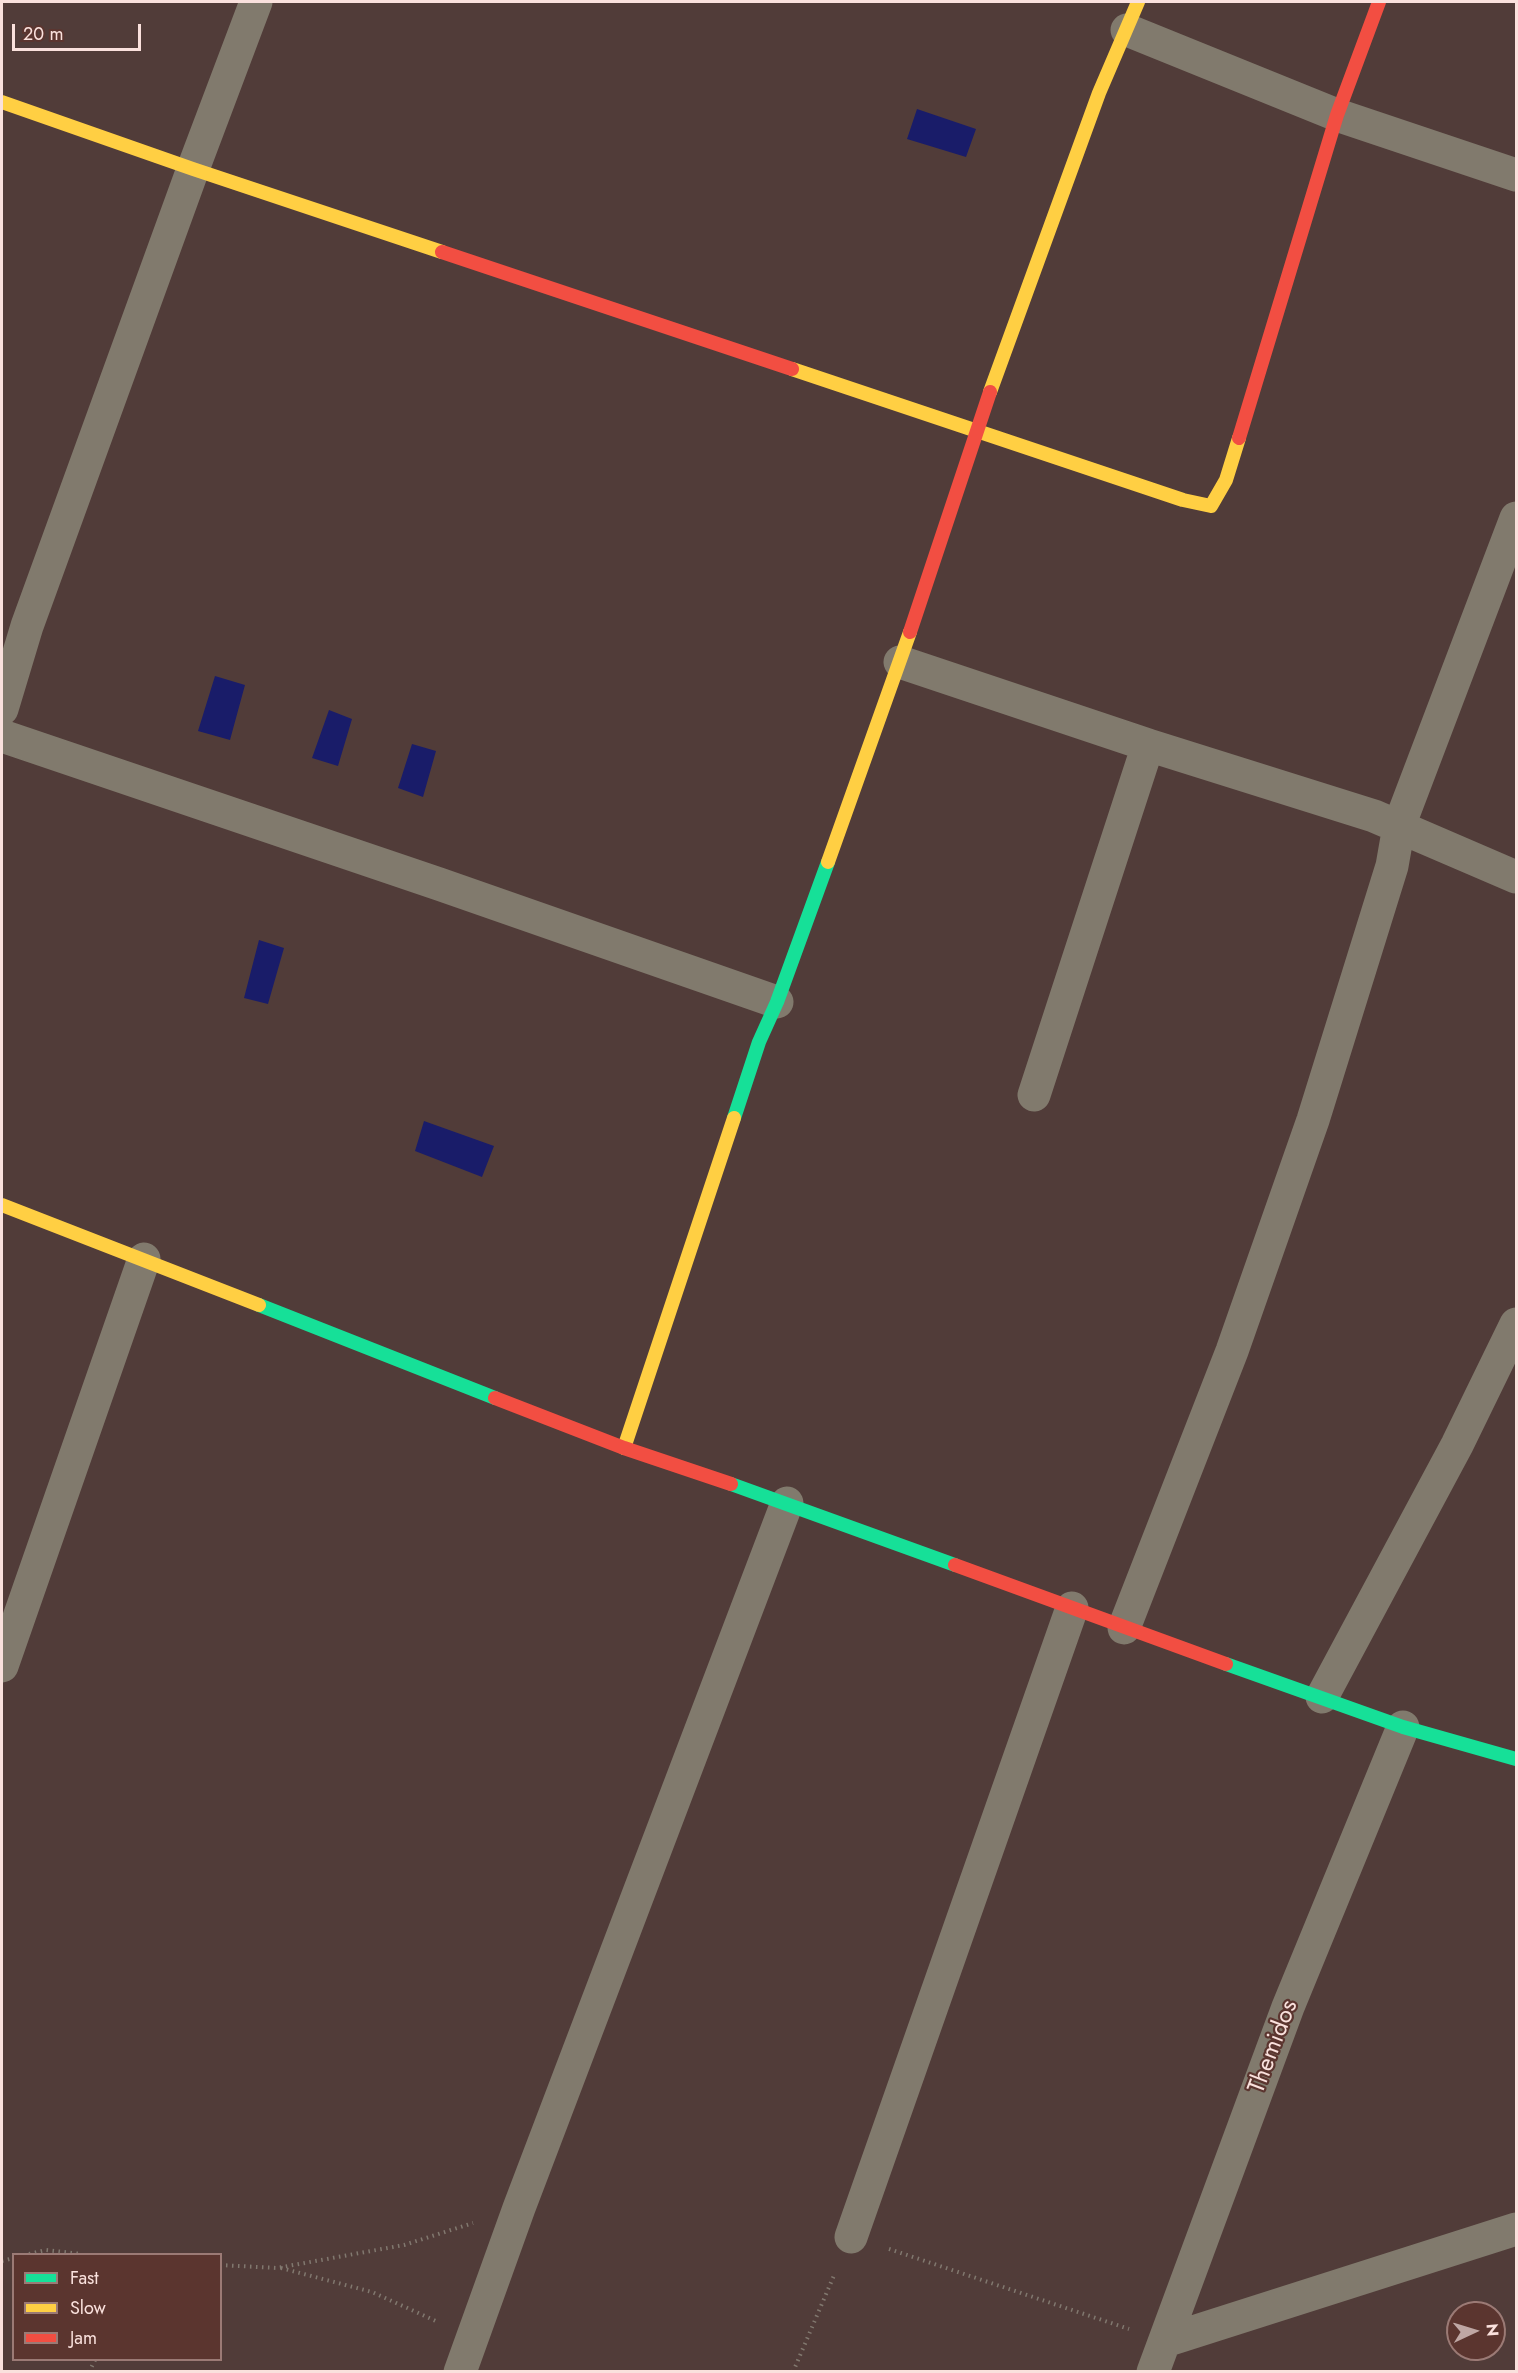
<!DOCTYPE html>
<html>
<head>
<meta charset="utf-8">
<style>
	body { margin:0 }
	#map { position:relative; width:1518px; height:2373px; overflow:hidden; background:#513c39; font-family:Jost,sans-serif }
	canvas { display:block }
	.frame { position:absolute; inset:0; border:3px solid #fae1dd; pointer-events:none }
	.legend { position:absolute; left:12px; top:2253px; width:210px; height:108px; box-sizing:border-box; background:#5b352f; border:2px solid #9b7a75; margin:0; padding:8px 10px; list-style:none; font-size:18px; color:#fae1dd }
	.legend li { display:flex; align-items:center; gap:12px; height:30px }
	.legend b { width:30px; border:2px solid #9b7a75 }
	.north { position:absolute; left:1446px; top:2301px; width:60px; height:60px; box-sizing:border-box; background:#5b352f; border:2px solid #9b7a75; border-radius:50%; rotate:86deg; font-size:16px; font-weight:700; line-height:24px; text-align:center; color:#fae1dd }
	.north::after { content:''; display:block; margin:auto; width:21px; height:27px; background:#bfa7a4; clip-path:polygon(50% 0,100% 100%,50% 72%,0 100%) }
	.scale { position:absolute; left:12px; top:24px; width:129px; height:27px; box-sizing:border-box; border:3px solid #fae1dd; border-top:0; padding-left:8px; font-size:18px; line-height:21px; white-space:nowrap; color:#fae1dd; -webkit-text-stroke:4px #5b352f; paint-order:stroke }
</style>
</head>
<body>
<div id="map">
<canvas width="1518" height="2373"></canvas>
<div class="frame"></div>
<ul class="legend">
<li><b style="height:8px;background:#16e098"></b>Fast</li>
<li><b style="height:8px;background:#ffcf43"></b>Slow</li>
<li><b style="height:8px;background:#f24e42"></b>Jam</li>
</ul>
<div class="north">N</div>
<div class="scale">20 m</div>
</div>
<script>
const g = document.querySelector('canvas').getContext('2d');
g.lineJoin = 'round';
function paint(path, color) {
  g.fillStyle = color;
  g.fill(path, 'evenodd');
}
function shape(rows) {
  const path = new Path2D();
  for (const r of rows) {
    path.moveTo(r[0], r[1]);
    for (let i = 2; i < r.length; i += 2) path.lineTo(r[i], r[i + 1]);
  }
  return path;
}
function strokePath(path, color, width, dash) {
  g.strokeStyle = color;
  g.lineWidth = width;
  g.lineCap = dash ? 'butt' : 'round';
  g.setLineDash(dash || []);
  g.stroke(path);
}
function label(font, color, halo, rows, align = 'center') {
  g.font = font + ' Jost,sans-serif';
  g.lineWidth = 4.5;
  g.setLineDash([]);
  g.textBaseline = 'middle';
  g.strokeStyle = halo;
  g.fillStyle = color;
  for (const [text, x, y, turn = 0] of rows) {
    g.save();
    g.translate(x, y);
    g.rotate((+turn || 0) * Math.PI / 180);
    g.textAlign = isNaN(turn) ? turn : align;
    if (halo) g.strokeText(text, 0, 0);
    g.fillText(text, 0, 0);
    g.restore();
  }
}
const water = shape([
	[917,109,976,129,966,157,907,139],
	[215,676,245,685,230,740,198,731],
	[329,710,352,719,338,766,312,758],
	[412,744,436,751,423,797,398,788],
	[259,940,284,948,268,1004,244,998],
	[424,1121,494,1146,482,1177,415,1151]
]);
const path = shape([
	[889,2249,1129,2329],
	[29,2254,46,2250,82,2254],
	[2,2261,14,2258],
	[220,2265,277,2268,404,2245,473,2223],
	[281,2268,372,2292,438,2322],
	[89,2372,95,2360],
	[793,2372,835,2273]
]);
const street = shape([
	[1127,30,1337,115,1516,175],
	[900,662,1148,745,1034,1095],
	[2,709,27,626,193,169,256,2],
	[2,736,439,884,777,1002],
	[1148,745,1374,816,1516,877],
	[1124,1628,1232,1351,1313,1120,1392,866,1399,826,1516,518],
	[2,1666,144,1259],
	[1322,1697,1457,1445,1516,1324],
	[851,2237,1072,1608],
	[1165,2341,1516,2229],
	[460,2372,519,2208,787,1503],
	[1153,2372,1288,2007,1403,1727]
]);
const fast = shape([
	[734,1118,759,1042,777,1002,828,862],
	[259,1305,495,1398],
	[731,1484,955,1565],
	[1226,1664,1403,1727,1516,1759]
]);
const slow = shape([
	[2,102,193,169,442,252],
	[792,369,1183,500,1211,506,1226,480,1239,438],
	[990,392,1099,93,1138,2],
	[828,862,910,632],
	[2,1205,259,1305],
	[624,1448,734,1118]
]);
const jam = shape([
	[442,252,792,369],
	[1239,438,1337,115,1379,2],
	[910,632,990,392],
	[495,1398,624,1448,731,1484],
	[955,1565,1226,1664]
]);
const streetNames = [
	["Themidos",1274,2047,-69]
];
paint(water, '#191c69');
strokePath(path, '#81786f', 4, [1.5, 4.5]);
strokePath(street, '#817a6d', 33);
strokePath(fast, '#16e098', 14);
strokePath(slow, '#ffcf43', 14);
strokePath(jam, '#f24e42', 14);
label('24px', '#fae1dd', '#5b352f', streetNames);
</script>
</body>
</html>
